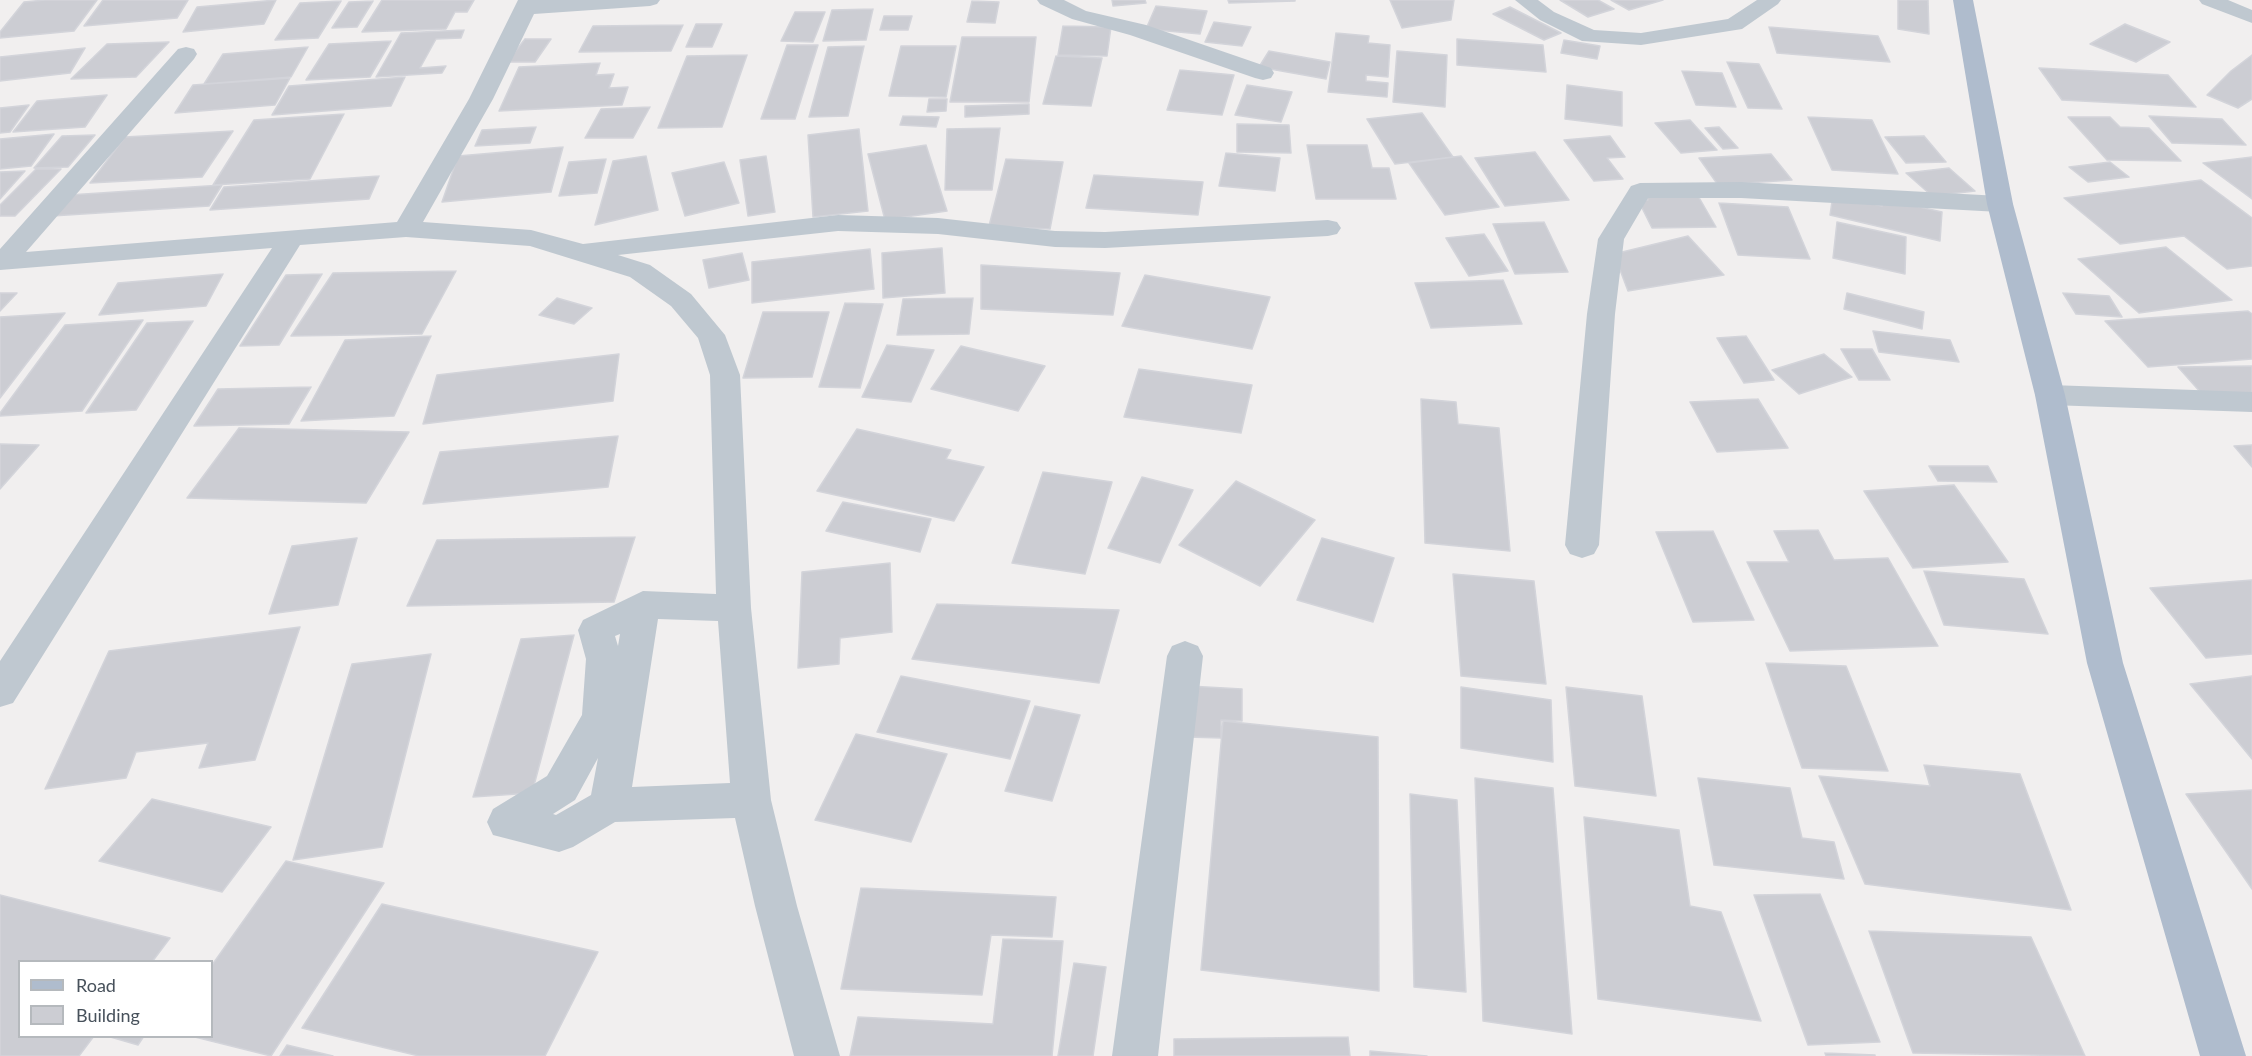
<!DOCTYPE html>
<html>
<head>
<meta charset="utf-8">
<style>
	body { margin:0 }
	#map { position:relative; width:2252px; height:1056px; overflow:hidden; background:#f1efef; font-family:Lato,sans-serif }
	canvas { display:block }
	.legend { position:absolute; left:18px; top:960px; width:195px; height:78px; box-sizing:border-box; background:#fff; border:2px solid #b5b9bd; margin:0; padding:8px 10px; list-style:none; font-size:18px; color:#47515b }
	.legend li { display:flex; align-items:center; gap:12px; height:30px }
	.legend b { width:30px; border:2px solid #b5b9bd }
</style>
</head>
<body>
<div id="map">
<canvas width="2252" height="1056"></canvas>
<ul class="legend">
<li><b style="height:8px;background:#afbccd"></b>Road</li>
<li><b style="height:16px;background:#cccdd3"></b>Building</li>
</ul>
</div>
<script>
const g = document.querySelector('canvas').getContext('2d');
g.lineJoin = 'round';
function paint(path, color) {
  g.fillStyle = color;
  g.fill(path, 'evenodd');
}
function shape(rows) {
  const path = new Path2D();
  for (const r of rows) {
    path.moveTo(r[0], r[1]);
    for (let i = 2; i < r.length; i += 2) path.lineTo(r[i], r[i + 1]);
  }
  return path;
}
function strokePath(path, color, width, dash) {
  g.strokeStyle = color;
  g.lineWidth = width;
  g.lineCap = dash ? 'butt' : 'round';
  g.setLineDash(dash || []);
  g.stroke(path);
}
const building = shape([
	[45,0,97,0,74,31,0,38,0,32,24,2,45,0],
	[103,0,188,0,177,18,84,26,103,0],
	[276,0,264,24,183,32,197,7,276,0],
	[382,0,474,0,467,12,455,12,446,29,362,32,382,0],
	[1112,0,1145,0,1146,3,1113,6,1112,0],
	[1228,0,1295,0,1295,1,1229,3,1228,0],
	[1390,0,1454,0,1451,20,1402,28,1390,0],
	[1560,0,1598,0,1614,9,1588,17,1560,0],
	[1611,0,1663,0,1629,10,1611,0],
	[1898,0,1928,0,1929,34,1898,29,1898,0],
	[341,1,318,38,275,40,300,3,341,1],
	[373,1,357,27,332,28,349,2,373,1],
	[972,1,999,2,995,23,967,22,972,1],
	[1156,6,1207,11,1200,34,1146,29,1156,6],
	[1510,7,1561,33,1544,40,1493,14,1510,7],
	[873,9,866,40,823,41,832,10,873,9],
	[795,12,825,12,813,42,781,41,795,12],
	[884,16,912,16,908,30,880,30,884,16],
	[1214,22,1251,27,1242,46,1205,42,1214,22],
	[696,24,722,24,712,47,686,47,696,24],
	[2125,24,2170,42,2136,62,2090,44,2125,24],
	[683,25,671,51,579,52,593,26,683,25],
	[1063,26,1111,27,1107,56,1058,55,1063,26],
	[1769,27,1878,36,1890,62,1777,53,1769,27],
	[464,30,461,38,436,39,420,68,446,66,442,73,376,77,401,33,464,30],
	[1336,33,1369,36,1368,43,1390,45,1388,77,1366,75,1366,81,1388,83,1387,97,1328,92,1336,33],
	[962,37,1036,37,1029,102,950,102,962,37],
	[525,39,551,39,535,62,507,62,525,39],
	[1457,39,1543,45,1546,72,1457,65,1457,39],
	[1564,40,1600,46,1597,59,1561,53,1564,40],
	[391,41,370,77,306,80,329,44,391,41],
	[169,42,136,77,71,79,107,44,169,42],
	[787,45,818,45,795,119,761,119,787,45],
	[864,46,848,116,809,117,828,47,864,46],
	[901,46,956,46,946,97,889,96,901,46],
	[308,47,291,77,204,84,223,54,308,47],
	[85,48,70,73,0,81,0,57,85,48],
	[1269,51,1330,62,1326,79,1259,67,1269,51],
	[1397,51,1447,55,1445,107,1393,102,1397,51],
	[747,55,722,127,658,128,687,56,747,55],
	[2252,55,2252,99,2238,108,2207,95,2231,71,2252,55],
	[1056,56,1102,58,1091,106,1043,104,1056,56],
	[1727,62,1759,64,1782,109,1748,108,1727,62],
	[600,63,596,75,614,74,609,88,628,87,622,105,499,111,519,67,600,63],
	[2039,68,2168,75,2196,107,2062,100,2039,68],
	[1180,70,1234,75,1222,115,1167,110,1180,70],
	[1682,71,1722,73,1736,107,1696,105,1682,71],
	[405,77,391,106,272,115,289,86,405,77],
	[290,78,275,105,175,113,193,85,290,78],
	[1247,85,1292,92,1281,122,1235,115,1247,85],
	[1567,85,1622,92,1622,126,1565,119,1567,85],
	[107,95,85,127,13,132,37,101,107,95],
	[929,99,947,99,946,111,927,112,929,99],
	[1029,104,1029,114,965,117,965,106,1029,104],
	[29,105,10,132,0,133,0,108,29,105],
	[650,107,633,138,585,138,601,109,650,107],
	[1422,113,1453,157,1395,164,1367,119,1422,113],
	[344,114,310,179,213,185,254,120,344,114],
	[903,116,939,117,936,127,900,125,903,116],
	[2149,116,2222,119,2246,145,2172,143,2149,116],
	[1808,117,1872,120,1898,174,1832,170,1808,117],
	[2068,117,2110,117,2120,127,2149,128,2181,161,2107,160,2068,117],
	[1690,120,1717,150,1681,153,1655,123,1690,120],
	[1237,124,1289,125,1291,153,1237,152,1237,124],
	[536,127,530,143,475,146,482,130,536,127],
	[1719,127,1738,148,1723,149,1705,128,1719,127],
	[1000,128,992,190,945,190,947,129,1000,128],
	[859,129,868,211,813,217,808,135,859,129],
	[233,131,202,177,90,183,125,137,233,131],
	[54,134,31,166,0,169,0,139,54,134],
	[95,135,68,167,34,168,62,136,95,135],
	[1610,136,1625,157,1607,158,1623,179,1594,181,1564,140,1610,136],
	[1924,136,1946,162,1906,163,1885,137,1924,136],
	[926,145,947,211,885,220,868,154,926,145],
	[1307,145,1367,145,1372,168,1389,168,1396,199,1316,199,1307,145],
	[563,147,551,192,442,202,458,156,563,147],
	[1535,152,1569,200,1505,206,1475,158,1535,152],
	[1226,153,1280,158,1275,191,1219,186,1226,153],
	[1771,154,1792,180,1718,185,1699,158,1771,154],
	[646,156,658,210,595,225,613,161,646,156],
	[766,156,775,212,748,216,740,160,766,156],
	[1461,156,1499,207,1445,215,1409,163,1461,156],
	[2252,157,2252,199,2203,163,2252,157],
	[606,159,597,193,559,196,569,162,606,159],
	[1006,159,1063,162,1050,229,989,226,1006,159],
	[724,162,739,203,685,216,672,173,724,162],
	[2110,162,2129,177,2088,182,2069,167,2110,162],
	[1949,168,1975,191,1932,196,1906,173,1949,168],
	[36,169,61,169,15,216,0,216,0,205,36,169],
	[25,171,0,199,0,172,25,171],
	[1094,175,1203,182,1198,215,1086,208,1094,175],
	[379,176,369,199,210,210,224,187,379,176],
	[2201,180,2252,218,2252,266,2227,269,2184,236,2120,244,2064,198,2201,180],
	[222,185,209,206,52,216,69,195,222,185],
	[1645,194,1697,194,1716,227,1652,228,1638,200,1648,200,1645,194],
	[1833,195,1882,206,1884,199,1942,212,1940,241,1830,215,1833,195],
	[1719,203,1788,207,1810,259,1738,255,1719,203],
	[1544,222,1568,272,1515,274,1493,224,1544,222],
	[1837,222,1906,237,1905,274,1833,258,1837,222],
	[1484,234,1508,271,1469,276,1446,238,1484,234],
	[1688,236,1724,275,1628,291,1614,254,1688,236],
	[2166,247,2232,300,2139,313,2078,259,2166,247],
	[942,248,945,293,883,298,882,253,942,248],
	[870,249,874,289,752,303,752,262,870,249],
	[742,253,749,280,709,288,703,260,742,253],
	[981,265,1120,273,1113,315,981,309,981,265],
	[456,271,422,334,291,336,333,273,456,271],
	[223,274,206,306,99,315,118,283,223,274],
	[322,274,279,345,240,346,286,275,322,274],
	[1145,275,1270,297,1252,349,1122,326,1145,275],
	[1503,280,1522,324,1431,328,1415,283,1503,280],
	[0,293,17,293,0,311,0,293],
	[1847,293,1924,312,1922,329,1844,309,1847,293],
	[2063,293,2109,296,2122,317,2076,314,2063,293],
	[557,298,592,308,574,324,539,315,557,298],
	[973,298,969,334,897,335,903,299,973,298],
	[845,303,883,304,860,388,819,387,845,303],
	[2248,311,2252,314,2252,359,2148,367,2105,321,2248,311],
	[763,312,829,312,812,377,743,378,763,312],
	[65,313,0,398,0,317,65,313],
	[143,320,82,411,0,416,0,413,65,325,143,320],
	[193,321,136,410,86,413,147,323,193,321],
	[1873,331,1950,340,1959,362,1879,352,1873,331],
	[431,336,394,416,301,421,345,340,431,336],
	[1746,336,1774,380,1744,383,1717,338,1746,336],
	[887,345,934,350,911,402,862,397,887,345],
	[961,346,1045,366,1018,411,931,389,961,346],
	[1841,349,1872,349,1890,380,1859,380,1841,349],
	[619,354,613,401,423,424,437,375,619,354],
	[1824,354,1852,377,1799,394,1772,370,1824,354],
	[2252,366,2252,393,2202,394,2178,367,2252,366],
	[1139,369,1252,385,1241,433,1124,417,1139,369],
	[311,387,289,424,194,426,218,389,311,387],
	[1421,399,1456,402,1458,424,1499,428,1510,551,1425,543,1421,399],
	[1758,399,1788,448,1717,452,1690,402,1758,399],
	[239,428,409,432,366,503,187,498,239,428],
	[857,429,951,450,946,459,984,467,954,521,817,491,857,429],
	[618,436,608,487,423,504,440,452,618,436],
	[0,444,39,445,0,489,0,444],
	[2252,445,2252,467,2234,446,2252,445],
	[1929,466,1988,466,1997,482,1938,481,1929,466],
	[1043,472,1112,482,1085,574,1012,563,1043,472],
	[1142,477,1193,490,1160,563,1108,548,1142,477],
	[1236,481,1315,520,1260,586,1179,545,1236,481],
	[1954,485,2008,562,1913,568,1864,491,1954,485],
	[843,502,931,519,920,552,826,531,843,502],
	[1818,530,1834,560,1888,558,1938,646,1790,651,1747,562,1789,562,1774,531,1818,530],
	[1713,531,1754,620,1693,622,1656,532,1713,531],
	[635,537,614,602,407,606,437,540,635,537],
	[357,538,338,605,269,614,292,546,357,538],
	[1322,538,1394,558,1373,622,1297,600,1322,538],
	[890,563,892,632,840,638,839,664,798,668,802,572,890,563],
	[1924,571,2024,579,2048,634,1944,625,1924,571],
	[1453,574,1534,581,1546,684,1461,676,1453,574],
	[2252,580,2252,654,2206,658,2150,588,2252,580],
	[937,604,1119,610,1099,683,912,659,937,604],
	[300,627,255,760,199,768,208,743,136,752,126,778,45,789,109,651,300,627],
	[574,635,532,793,473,797,521,639,574,635],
	[431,654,382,847,293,860,352,664,431,654],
	[1766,663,1846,666,1888,771,1802,768,1766,663],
	[901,676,1030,701,1010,759,877,732,901,676],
	[2252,676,2252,759,2190,684,2252,676],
	[1189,686,1242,689,1242,721,1221,720,1221,738,1187,737,1189,686],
	[1461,687,1551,700,1553,762,1461,748,1461,687],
	[1566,687,1642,696,1656,796,1575,786,1566,687],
	[1035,706,1080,715,1052,801,1005,791,1035,706],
	[1223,721,1378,737,1379,991,1201,970,1223,721],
	[856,734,947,754,911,842,815,820,856,734],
	[1924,765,2020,774,2071,910,1865,884,1819,776,1930,786,1924,765],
	[1475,778,1553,788,1572,1034,1483,1021,1475,778],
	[1698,778,1790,788,1802,838,1834,842,1844,879,1714,865,1698,778],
	[2252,790,2252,889,2186,794,2252,790],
	[1410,794,1457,800,1466,992,1414,987,1410,794],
	[152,799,271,827,222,892,99,861,152,799],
	[1584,817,1679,830,1690,906,1721,912,1761,1021,1598,999,1584,817],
	[286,861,384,883,271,1056,191,1036,212,1036,212,965,286,861],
	[861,888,1056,897,1052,937,991,935,982,995,841,989,861,888],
	[1820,894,1880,1042,1808,1045,1754,895,1820,894],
	[0,895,170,938,152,962,20,962,20,1036,94,1036,79,1056,0,1056,0,895],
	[382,904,598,952,545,1056,419,1056,302,1028,382,904],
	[1869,931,2031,937,2085,1056,1913,1053,1869,931],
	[1003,939,1063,941,1052,1056,850,1056,858,1017,993,1024,1003,939],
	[1074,963,1106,967,1093,1056,1058,1056,1074,963],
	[107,1036,144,1036,138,1045,107,1036],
	[1348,1037,1350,1056,1174,1056,1174,1039,1348,1037],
	[287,1045,333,1056,280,1056,287,1045],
	[1370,1051,1427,1056,1370,1056,1370,1051],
	[1825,1053,1875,1055,1875,1056,1826,1056,1825,1053]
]);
const minor = shape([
	[518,0,660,0,657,4,650,6,534,14,493,99,423,222,531,230,583,244,838,215,938,218,1055,231,1105,232,1328,220,1337,222,1341,228,1337,234,1328,236,1105,248,1055,247,938,234,838,231,618,255,650,265,691,294,725,335,740,375,751,608,771,800,797,906,840,1056,794,1056,755,906,735,818,615,822,573,847,559,852,493,835,487,822,493,809,547,776,582,715,586,659,578,630,583,620,643,591,716,594,710,375,698,338,671,306,630,277,530,246,406,237,300,245,13,703,0,707,0,661,272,248,0,270,0,249,178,49,186,47,194,49,197,54,194,59,26,252,397,222,469,99,518,0],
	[658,619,718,621,730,783,632,787,658,619],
	[620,634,618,646,615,636,620,634],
	[598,758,591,795,556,815,553,814,575,800,598,758],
	[1037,0,1064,0,1086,11,1146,25,1271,68,1274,73,1271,78,1263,80,1255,78,1130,35,1072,19,1040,4,1037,0],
	[1515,0,1538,0,1554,12,1594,30,1641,33,1728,19,1757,0,1781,0,1778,4,1742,29,1641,45,1582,41,1540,20,1515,0],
	[2199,0,2228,0,2252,10,2252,23,2202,4,2199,0],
	[1741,182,2000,196,2009,199,2013,204,2009,209,2000,212,1741,198,1648,198,1624,239,1615,314,1599,545,1594,554,1582,558,1570,554,1565,545,1587,314,1598,239,1631,186,1640,183,1741,182],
	[2050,385,2252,392,2252,412,2050,405,2039,402,2035,395,2039,388,2050,385],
	[1185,641,1198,646,1203,656,1158,1056,1112,1056,1167,656,1172,646,1185,641]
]);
const major = shape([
	[1953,0,1973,0,2013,204,2065,395,2123,663,2246,1056,2200,1056,2087,663,2035,395,1987,204,1953,0]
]);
paint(building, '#cccdd3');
strokePath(building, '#d3d4da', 1.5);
paint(minor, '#bfc8d0');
paint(major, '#afbccd');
</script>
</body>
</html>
